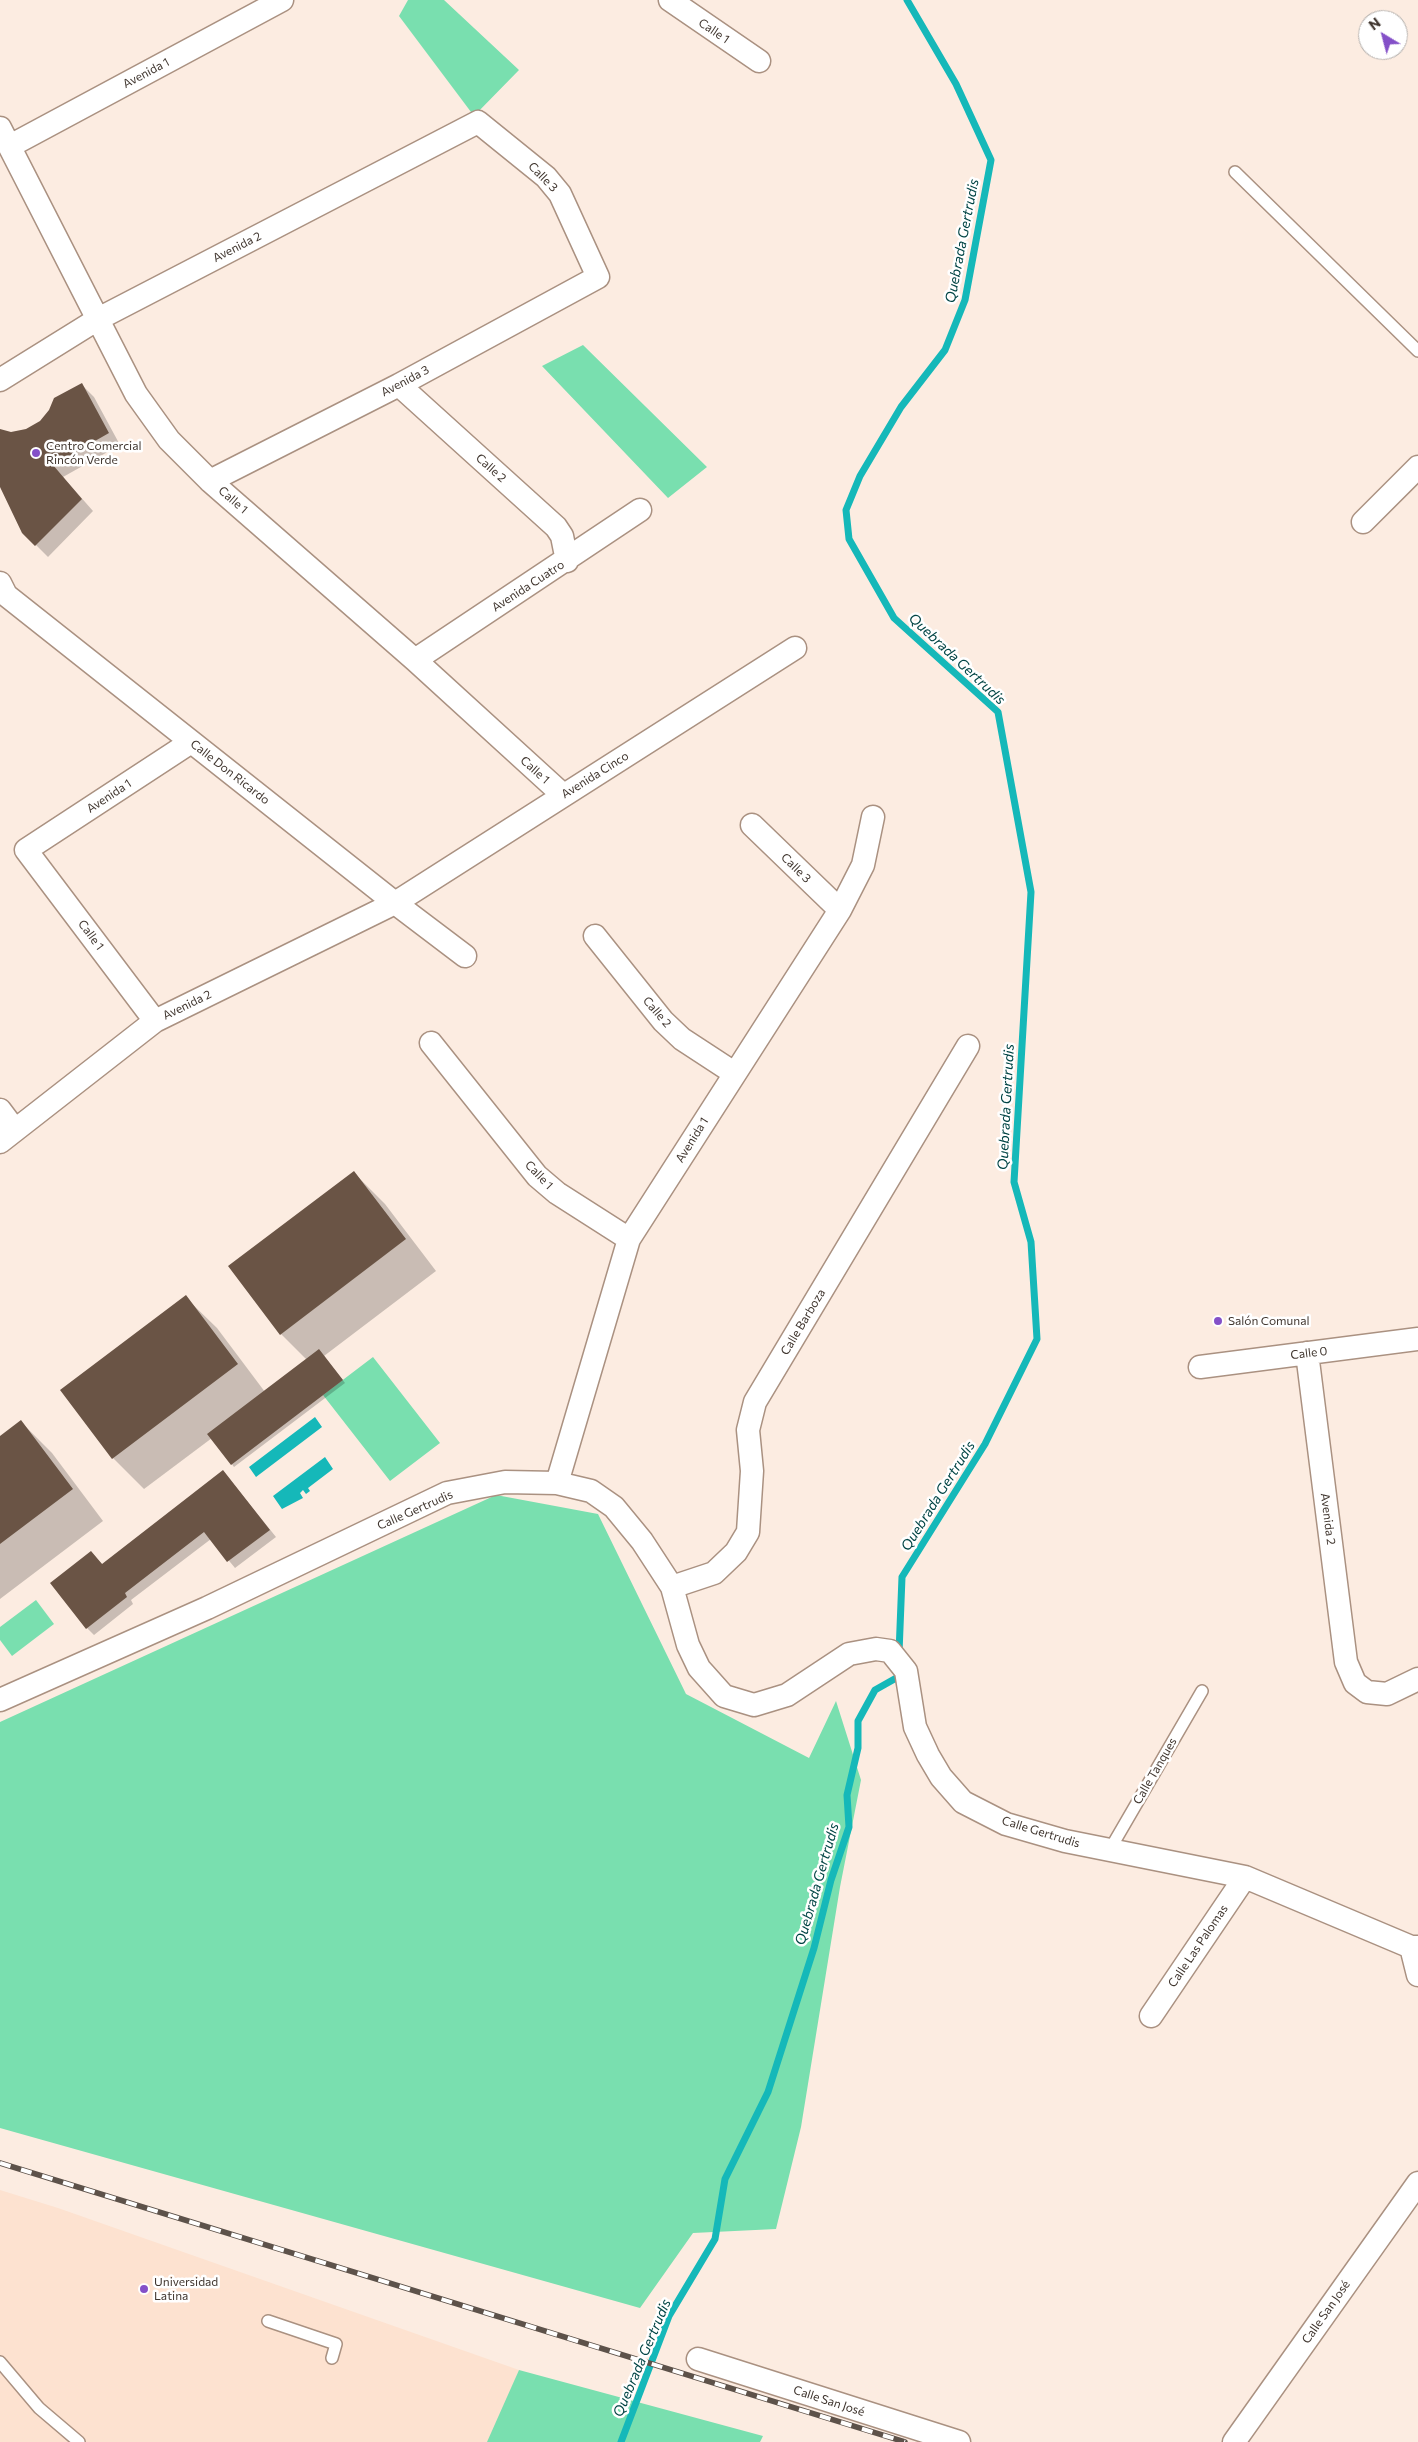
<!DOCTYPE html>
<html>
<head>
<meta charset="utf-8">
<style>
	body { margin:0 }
	#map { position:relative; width:1418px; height:2442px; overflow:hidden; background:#fcece1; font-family:Commissioner,sans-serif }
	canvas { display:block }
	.north { position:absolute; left:1358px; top:10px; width:50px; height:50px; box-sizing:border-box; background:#fff; border:1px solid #b3afac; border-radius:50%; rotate:323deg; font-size:14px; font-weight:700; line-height:20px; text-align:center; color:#40362f }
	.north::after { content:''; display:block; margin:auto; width:18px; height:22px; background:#8450c8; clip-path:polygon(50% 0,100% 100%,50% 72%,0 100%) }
</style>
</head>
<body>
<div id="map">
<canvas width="1418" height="2442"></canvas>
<div class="north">N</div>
</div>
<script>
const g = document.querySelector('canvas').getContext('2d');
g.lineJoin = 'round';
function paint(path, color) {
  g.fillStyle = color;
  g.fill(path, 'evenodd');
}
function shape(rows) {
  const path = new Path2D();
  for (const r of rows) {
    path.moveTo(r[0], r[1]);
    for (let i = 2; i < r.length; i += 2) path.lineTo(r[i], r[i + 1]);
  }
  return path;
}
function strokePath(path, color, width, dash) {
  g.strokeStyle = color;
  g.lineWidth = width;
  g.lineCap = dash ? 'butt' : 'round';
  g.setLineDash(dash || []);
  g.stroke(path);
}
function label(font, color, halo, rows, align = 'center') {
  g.font = font + ' Commissioner,sans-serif';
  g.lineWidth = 5;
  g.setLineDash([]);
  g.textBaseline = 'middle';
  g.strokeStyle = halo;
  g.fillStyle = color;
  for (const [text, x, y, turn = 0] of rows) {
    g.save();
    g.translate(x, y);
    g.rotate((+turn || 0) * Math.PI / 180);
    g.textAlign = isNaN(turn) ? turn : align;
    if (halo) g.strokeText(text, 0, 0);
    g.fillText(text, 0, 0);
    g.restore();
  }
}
const built = shape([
	[0,2190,58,2208,519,2370,490,2442,0,2442]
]);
const green = shape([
	[408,0,444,0,519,70,474,116,399,16],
	[583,345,707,467,668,498,542,366],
	[373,1357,440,1443,390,1481,323,1395],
	[496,1495,598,1514,686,1694,809,1758,836,1701,861,1780,840,1887,801,2127,776,2229,693,2233,640,2308,0,2128,0,1722],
	[36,1600,54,1624,12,1656,0,1640,0,1627],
	[519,2370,763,2436,760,2442,487,2442]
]);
const water = shape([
	[315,1417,322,1427,256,1477,249,1467],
	[325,1457,333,1469,308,1488,310,1491,306,1494,303,1490,300,1493,303,1498,282,1509,273,1496]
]);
const shadow = shape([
	[82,385,94,397,120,445,63,477,93,511,48,557,23,532,0,485,0,431,11,433,27,430,41,422],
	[353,1172,385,1204,436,1271,324,1356,345,1383,234,1467,212,1438,144,1489,113,1458,185,1297,217,1328,265,1392,307,1360,281,1334],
	[21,1422,52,1453,103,1521,0,1599,0,1437],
	[223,1471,276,1537,235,1568,211,1539,131,1600,133,1604,94,1635,87,1628,91,1552,103,1565]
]);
const stream = shape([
	[899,1653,902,1577,985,1444,1037,1339,1031,1242,1014,1182,1031,892,998,712,894,618,849,539,846,510,860,476,901,407,945,350,965,300,991,160,956,84,907,0],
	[621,2442,669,2316,715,2239,725,2179,768,2092,814,1948,831,1880,849,1827,847,1795,858,1748,858,1721,875,1690,898,1677,898,1671]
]);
const building = shape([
	[82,383,109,433,53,465,82,499,35,546,22,533,0,487,0,429,11,432,26,429,40,421,49,410,54,398],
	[354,1171,406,1239,280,1335,228,1266],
	[186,1295,238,1364,112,1459,60,1390],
	[319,1349,343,1380,231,1465,207,1434],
	[21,1420,73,1489,0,1544,0,1436],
	[223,1470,270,1530,227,1562,204,1532,125,1593,127,1597,86,1629,50,1583,91,1551,102,1564]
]);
const service = shape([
	[1235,172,1418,351],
	[1109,1851,1202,1691],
	[268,2321,336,2344,332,2358],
	[0,2362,39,2408,79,2442]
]);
const minor = shape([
	[670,0,759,61],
	[0,128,136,394,169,440,210,481,415,660,563,795],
	[10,146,282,0],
	[0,380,98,319,478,122,546,177,560,194,598,277,399,385,210,481],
	[399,385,556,527,562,536,567,561],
	[1363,522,1418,467],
	[0,583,6,595,395,903,465,956],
	[415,660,640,510],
	[752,825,840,910],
	[595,936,663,1021,682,1039,734,1073],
	[155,1021,26,850,191,742],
	[431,1043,537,1176,557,1193,629,1239],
	[0,1110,15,1130],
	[0,1142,155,1021,395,903,795,648],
	[1307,1353,1346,1662,1355,1683,1367,1692,1387,1694,1418,1679],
	[1200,1367,1418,1339],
	[557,1483,629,1239,840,910,863,865,873,817],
	[672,1587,714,1573,736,1552,748,1532,752,1471,748,1430,755,1402,968,1046],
	[0,1700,207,1608,447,1493,505,1482,557,1483,591,1491,614,1507,642,1541,672,1587,688,1645,699,1668,724,1696,754,1705,787,1695,849,1654,876,1649,890,1651,906,1671,915,1727,928,1755,941,1777,963,1802,1006,1824,1065,1841,1245,1877,1411,1947,1418,1947],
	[1411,1947,1418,1975],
	[1151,2016,1245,1877],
	[698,2359,959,2442],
	[1234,2442,1418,2183]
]);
const rail = shape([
	[0,2163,905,2442]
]);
const markers = [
	[36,453,5,"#8450c8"],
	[1218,1321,5,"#8450c8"],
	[144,2289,5,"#8450c8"]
];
const streetNames = [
	["Calle 1",714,31,34],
	["Avenida 1",146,73,-28],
	["Calle 3",543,177,45],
	["Avenida 2",237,247,-27],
	["Avenida 3",405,381,-28],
	["Calle 2",491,468,42],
	["Calle 1",233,500,41],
	["Avenida Cuatro",528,586,-33],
	["Calle 1",535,770,42],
	["Calle Don Ricardo",230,772,38],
	["Avenida Cinco",595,775,-32],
	["Avenida 1",109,796,-33],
	["Calle 3",796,868,44],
	["Calle 1",91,935,53],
	["Avenida 2",187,1005,-26],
	["Calle 2",657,1012,49],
	["Avenida 1",692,1140,-58],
	["Calle 1",539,1175,46],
	["Calle Barboza",803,1322,-59],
	["Calle 0",1309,1353,-7],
	["Calle Gertrudis",415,1510,-24],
	["Avenida 2",1328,1519,83],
	["Calle Tanques",1155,1771,-60],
	["Calle Gertrudis",1041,1832,17],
	["Calle Las Palomas",1198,1946,-56],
	["Calle San José",1326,2312,-55],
	["Calle San José",829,2401,18]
];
const poiNames = [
	["Centro Comercial",46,446],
	["Rincón Verde",46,460],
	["Salón Comunal",1228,1321],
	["Universidad",154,2282],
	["Latina",154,2296]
];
const waterNames = [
	["Quebrada Gertrudis",962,241,-79],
	["Quebrada Gertrudis",957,659,43],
	["Quebrada Gertrudis",1006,1107,-87],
	["Quebrada Gertrudis",938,1496,-58],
	["Quebrada Gertrudis",817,1884,-74],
	["Quebrada Gertrudis",642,2358,-67]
];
paint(built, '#fde2d0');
paint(green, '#79dfaf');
paint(water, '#15b8b9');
paint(shadow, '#0003');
strokePath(stream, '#15b8b9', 7);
paint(building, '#6a5445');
strokePath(service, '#aa9181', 14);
strokePath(minor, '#aa9181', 25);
strokePath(service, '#fff', 11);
strokePath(minor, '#fff', 22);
strokePath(rail, '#5d524a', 5.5);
strokePath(rail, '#fff', 4, [11]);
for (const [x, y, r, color] of markers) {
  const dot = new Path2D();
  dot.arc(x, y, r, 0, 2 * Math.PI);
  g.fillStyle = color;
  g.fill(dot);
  strokePath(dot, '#fff', 2);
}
label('12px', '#40362f', '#fff', streetNames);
label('12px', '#40362f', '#fff', poiNames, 'left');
label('italic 14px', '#014444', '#fff', waterNames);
</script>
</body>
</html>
